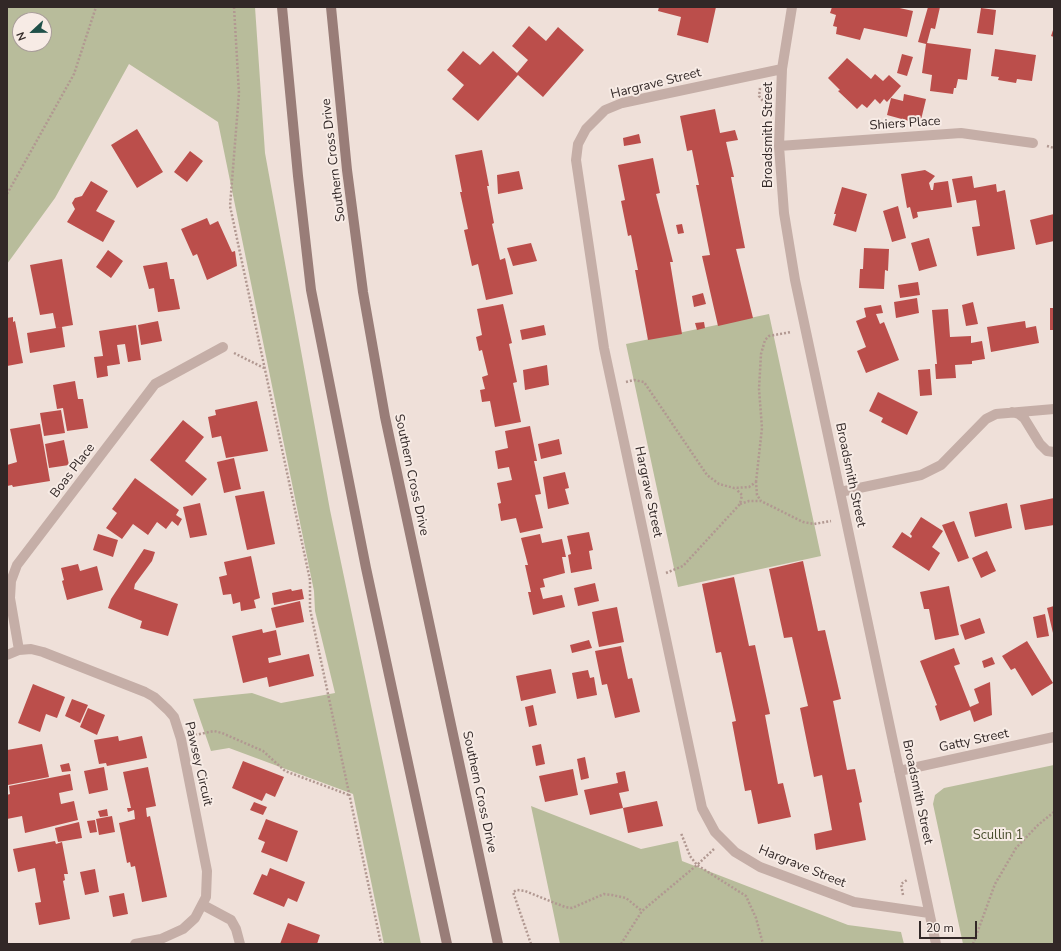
<!DOCTYPE html>
<html>
<head>
<meta charset="utf-8">
<style>
	body { margin:0 }
	#map { position:relative; width:1061px; height:951px; overflow:hidden; background:#efe0d9; font-family:"Nunito Sans",sans-serif }
	canvas { display:block }
	.frame { position:absolute; inset:0; border:8px solid #322827; pointer-events:none }
	.north { position:absolute; left:12px; top:12px; width:40px; height:40px; box-sizing:border-box; background:#f7ebe5; border:1px solid #a89d99; border-radius:50%; rotate:248deg; font-size:11px; font-weight:700; line-height:16px; text-align:center; color:#322827 }
	.north::after { content:''; display:block; margin:auto; width:14px; height:18px; background:#205049; clip-path:polygon(50% 0,100% 100%,50% 72%,0 100%) }
	.scale { position:absolute; left:919px; top:921px; width:58px; height:18px; box-sizing:border-box; border:2px solid #322827; border-top:0; padding-left:5px; font-size:12px; line-height:14px; white-space:nowrap; color:#322827; -webkit-text-stroke:3px #f7ebe5; paint-order:stroke }
</style>
</head>
<body>
<div id="map">
<canvas width="1061" height="951"></canvas>
<div class="frame"></div>
<div class="north">N</div>
<div class="scale">20 m</div>
</div>
<script>
const g = document.querySelector('canvas').getContext('2d');
g.lineJoin = 'round';
function paint(path, color) {
  g.fillStyle = color;
  g.fill(path, 'evenodd');
}
function shape(rows) {
  const path = new Path2D();
  for (const r of rows) {
    path.moveTo(r[0], r[1]);
    for (let i = 2; i < r.length; i += 2) path.lineTo(r[i], r[i + 1]);
  }
  return path;
}
function strokePath(path, color, width, dash) {
  g.strokeStyle = color;
  g.lineWidth = width;
  g.lineCap = dash ? 'butt' : 'round';
  g.setLineDash(dash || []);
  g.stroke(path);
}
function label(font, color, halo, rows, align = 'center') {
  g.font = font + ' "Nunito Sans",sans-serif';
  g.lineWidth = 4;
  g.setLineDash([]);
  g.textBaseline = 'middle';
  g.strokeStyle = halo;
  g.fillStyle = color;
  for (const [text, x, y, turn = 0] of rows) {
    g.save();
    g.translate(x, y);
    g.rotate((+turn || 0) * Math.PI / 180);
    g.textAlign = isNaN(turn) ? turn : align;
    if (halo) g.strokeText(text, 0, 0);
    g.fillText(text, 0, 0);
    g.restore();
  }
}
const green = shape([
	[8,7,255,7,265,153,330,510,421,944,384,944,353,794,229,748,211,751,193,699,252,693,281,703,335,693,315,611,314,591,218,122,129,64,55,198,7,264],
	[20,20,44,20,44,44,20,44],
	[769,314,821,556,678,587,626,344],
	[1054,765,1054,944,963,944,933,804,935,795,944,788],
	[531,806,641,849,678,841,682,861,848,925,901,932,904,944,560,944]
]);
const building = shape([
	[659,7,716,7,708,43,677,35,681,17,658,11],
	[832,7,895,7,913,11,907,37,864,28,860,40,836,34,837,27,833,26,836,15,830,13],
	[928,7,940,7,935,29,931,28,927,43,971,49,967,80,958,79,956,88,954,88,953,94,930,91,932,75,922,73,926,44,918,42],
	[981,8,996,10,993,35,977,33],
	[529,26,546,41,558,27,584,50,543,97,518,75,478,121,452,99,464,85,447,70,463,51,480,65,493,51,517,73,528,60,512,46],
	[1054,27,1054,37,1051,36],
	[995,49,1036,55,1032,81,1017,79,1016,83,998,80,999,77,991,76],
	[902,54,913,57,907,76,897,73],
	[847,58,871,79,875,74,883,81,889,75,901,86,887,102,884,99,880,104,875,99,867,108,862,104,857,109,838,91,840,90,828,78],
	[904,94,926,99,920,124,887,115,891,98,903,101],
	[715,109,720,133,735,130,738,140,726,142,734,177,731,177,745,248,736,249,753,318,718,326,702,256,710,255,696,185,699,185,692,150,687,151,680,116],
	[137,129,163,172,137,188,111,145],
	[639,134,641,143,624,146,623,138],
	[482,150,489,186,487,186,494,223,492,224,500,260,505,258,513,294,486,300,478,264,472,266,464,230,468,229,460,192,462,192,455,155],
	[190,151,203,161,187,182,174,172],
	[653,158,660,193,656,194,673,262,670,262,682,334,648,340,635,270,638,270,631,235,628,236,621,201,625,200,618,165],
	[925,170,935,176,929,183,931,190,933,190,934,183,948,181,952,207,917,212,918,217,913,219,910,207,907,208,901,174],
	[519,171,523,189,498,194,497,175],
	[972,176,974,188,996,184,997,192,1005,190,1015,249,977,256,972,227,980,226,976,200,957,203,952,179],
	[91,181,108,191,96,211,115,221,103,242,67,222,75,209,72,203,75,198,82,196],
	[842,187,867,194,856,232,833,225,836,214,834,214],
	[898,206,906,238,892,242,883,211],
	[1054,214,1054,241,1036,245,1030,220],
	[207,218,210,225,218,221,232,252,235,251,237,266,207,280,197,254,193,256,181,229],
	[682,224,684,233,678,234,676,225],
	[929,238,937,266,919,271,911,243],
	[531,243,537,261,513,266,507,248],
	[864,248,889,249,888,271,885,270,884,289,859,288,860,269,863,269],
	[108,250,123,261,111,278,96,267],
	[62,259,73,325,56,328,53,313,40,315,30,265],
	[167,262,170,279,174,279,180,309,158,312,154,288,149,289,143,266],
	[918,282,920,295,900,298,898,285],
	[703,293,706,304,694,307,692,296],
	[917,298,919,313,896,318,894,302],
	[973,302,978,324,966,326,962,305],
	[503,304,512,343,509,344,517,382,513,383,521,422,495,427,490,401,482,402,480,390,485,389,482,377,488,375,482,350,479,351,476,337,482,335,477,309],
	[881,305,883,313,876,314,880,324,884,322,899,360,866,373,857,351,866,347,856,321,866,317,864,308],
	[1050,308,1054,308,1054,330,1050,330],
	[948,309,950,337,971,336,971,343,982,341,985,359,972,361,972,364,955,365,956,378,936,379,935,364,937,364,932,310],
	[13,317,13,322,15,321,23,363,7,366,7,318],
	[158,321,162,341,141,345,138,325],
	[1025,321,1026,328,1036,326,1039,343,991,352,987,327],
	[704,322,705,328,697,330,695,323],
	[136,325,141,360,128,362,125,344,117,345,120,364,107,366,108,376,97,378,94,357,103,356,99,331],
	[544,325,546,335,522,340,520,330],
	[62,327,65,347,30,353,27,333],
	[547,365,549,385,525,390,523,370],
	[930,369,932,395,920,396,918,370],
	[75,381,78,399,83,399,88,428,67,431,63,408,57,409,53,385],
	[878,392,918,412,907,435,881,422,883,418,869,411],
	[257,401,268,451,226,458,221,436,212,438,208,417,216,415,215,410],
	[61,410,65,433,44,436,40,413],
	[183,420,204,437,185,461,207,479,192,496,150,460],
	[40,424,50,481,13,487,12,485,7,486,7,465,17,462,10,429],
	[530,426,537,461,534,461,541,494,535,495,543,528,520,533,516,518,501,521,498,504,501,503,497,483,512,480,509,467,498,469,495,451,508,448,505,431],
	[559,439,562,454,541,459,538,444],
	[64,440,69,465,49,468,45,444],
	[234,458,241,489,224,493,217,462],
	[565,472,569,488,565,489,569,504,548,509,543,477],
	[135,478,179,510,176,515,182,519,178,526,172,521,166,529,157,522,148,535,133,524,122,539,106,528,117,513,112,509],
	[264,491,275,544,247,550,235,496],
	[1054,498,1054,525,1025,530,1020,505],
	[200,503,207,535,190,538,183,507],
	[1007,503,1012,528,975,537,969,512],
	[921,517,943,531,932,547,940,553,929,571,892,547,902,532,911,538,912,536,910,534],
	[954,521,969,558,958,562,942,525],
	[589,532,593,550,589,551,592,569,571,573,568,555,571,554,567,536],
	[98,534,118,540,113,557,93,550],
	[540,534,542,543,562,539,566,557,562,557,565,573,543,579,545,587,540,588,543,599,562,595,565,607,533,615,528,592,531,592,525,565,528,565,521,538],
	[144,549,155,552,152,561,135,584,134,589,178,604,168,636,140,628,142,621,108,608,111,599],
	[987,551,996,571,981,578,972,558],
	[251,556,260,598,254,600,256,608,241,611,240,602,233,604,231,594,223,595,219,577,227,575,224,562],
	[803,561,818,631,825,630,841,699,833,701,847,770,855,769,862,802,859,803,866,840,816,850,814,834,832,830,822,775,814,777,800,708,808,706,792,637,784,638,769,569],
	[78,564,80,571,97,566,103,590,67,600,62,581,64,580,61,568],
	[734,577,749,646,755,645,770,714,765,715,778,784,783,783,791,817,758,824,751,790,745,791,732,722,736,721,721,652,716,653,702,584],
	[595,583,599,601,578,606,574,588],
	[949,586,959,635,935,640,929,609,924,609,920,592],
	[291,589,292,591,302,589,304,599,274,605,272,593],
	[300,601,304,622,276,628,271,608],
	[1054,606,1054,633,1053,633,1047,608],
	[617,607,624,642,599,647,592,612],
	[1045,614,1049,636,1037,638,1033,617],
	[980,618,985,633,965,640,960,625],
	[262,629,263,633,276,630,281,655,268,658,269,663,309,654,314,676,269,687,267,677,243,683,232,636],
	[589,640,592,648,572,653,570,645],
	[1027,641,1053,683,1032,696,1015,668,1011,670,1002,656],
	[621,646,628,679,632,678,640,712,615,718,607,684,602,685,595,651],
	[954,648,960,664,954,666,970,707,979,703,974,689,990,682,992,715,974,722,970,710,940,721,935,706,937,705,920,661],
	[992,657,995,664,984,668,982,661],
	[551,669,556,693,521,701,516,676],
	[588,670,590,678,594,677,597,695,577,699,572,673],
	[33,684,65,697,57,718,46,714,40,732,18,723],
	[72,699,88,705,80,723,65,716],
	[533,705,537,725,529,727,525,707],
	[88,708,105,715,97,735,80,727],
	[118,736,119,741,142,736,147,758,107,766,106,763,99,764,94,740],
	[42,744,49,777,8,785,7,750],
	[541,744,545,764,536,766,532,746],
	[585,757,589,778,581,780,577,759],
	[243,761,284,777,275,797,266,793,262,801,232,788],
	[69,763,71,771,62,772,60,765],
	[104,767,108,790,89,794,84,771],
	[148,767,156,806,146,808,147,817,150,816,167,897,142,902,135,866,131,867,130,862,127,863,119,823,135,819,134,810,128,812,127,808,131,808,123,772],
	[573,769,578,795,545,802,539,776],
	[625,771,629,791,619,793,623,808,590,815,584,790,618,783,616,773],
	[70,774,73,790,59,793,61,804,74,801,78,820,25,833,22,816,7,819,7,795,10,794,9,786],
	[657,801,663,826,628,833,623,808],
	[254,802,267,807,263,815,250,810],
	[107,809,108,816,100,817,98,811],
	[112,816,115,832,99,835,96,819],
	[266,819,298,831,287,862,261,852,265,842,258,839],
	[95,820,97,832,90,833,87,821],
	[79,822,82,838,58,842,55,828],
	[55,841,56,844,62,842,68,874,64,874,65,880,63,881,70,919,39,925,35,903,41,902,35,868,18,872,13,849],
	[270,868,305,882,297,902,288,898,284,907,253,894,262,874,267,876],
	[95,869,99,892,85,895,80,872],
	[124,893,128,914,113,917,109,896],
	[288,923,320,935,317,944,280,944]
]);
const path = shape([
	[234,7,239,93,230,206,310,580,310,609,381,944],
	[760,88,759,96,766,105],
	[1047,146,1054,148],
	[7,194,74,74,96,7],
	[234,353,264,368],
	[626,382,634,380,644,382,707,475,719,484,734,488,749,487,756,482,757,495,761,501],
	[756,482,762,428,759,389,761,354,765,340,769,336,791,332],
	[740,504,749,501,761,501,803,522,814,524,831,521],
	[666,573,683,566,740,504,742,495,736,489],
	[195,735,214,731,222,733,263,751,285,771,349,795],
	[714,849,697,865,746,896,756,918,763,944],
	[903,895,901,884,907,880],
	[531,944,513,892,517,890,525,891,565,907,572,908,604,894,612,895,626,898,642,911],
	[621,944,642,911,697,865,690,856,681,833],
	[973,944,995,884,1016,848,1038,825,1054,812]
]);
const street = shape([
	[792,7,782,69,779,146,784,213,795,280,936,944],
	[782,69,622,103,605,110,586,129,578,144,576,160,604,348,702,808,715,832,735,852,760,867,854,902,929,913],
	[779,146,961,133,1033,143],
	[1012,412,1019,414,1024,418,1040,444,1047,451,1054,452],
	[840,492,921,475,941,465,986,419,996,414,1054,409],
	[19,650,10,598,11,581,17,565,155,384,223,347],
	[7,655,19,650,31,649,43,652,145,692,154,697,168,710,174,717,181,739,207,871,206,897,195,918,183,929,161,939,135,944],
	[899,771,1054,737],
	[203,905,231,920,236,929,240,944]
]);
const secondary = shape([
	[282,7,298,176,311,290,366,568,447,944],
	[331,7,347,170,363,292,385,417,498,944]
]);
const streetNames = [
	["Hargrave Street",656,84,-14],
	["Shiers Place",905,124,-4],
	["Broadsmith Street",769,135,-90],
	["Southern Cross Drive",334,160,-97],
	["Boas Place",73,471,-53],
	["Southern Cross Drive",411,475,78],
	["Broadsmith Street",850,475,78],
	["Hargrave Street",648,492,78],
	["Gatty Street",974,741,-12],
	["Pawsey Circuit",198,764,77],
	["Southern Cross Drive",479,792,78],
	["Broadsmith Street",917,792,78],
	["Hargrave Street",802,867,22]
];
const parkNames = [
	["Scullin 1",998,836]
];
paint(green, '#b8bc9b');
paint(building, '#bb4e4b');
strokePath(path, '#b19891', 2.5, [2, 2]);
strokePath(street, '#c5aea7', 10);
strokePath(secondary, '#997d78', 10);
label('13px', '#322827', '#f7ebe5', streetNames);
label('13px', '#494e2d', '#f7ebe5', parkNames);
</script>
</body>
</html>
